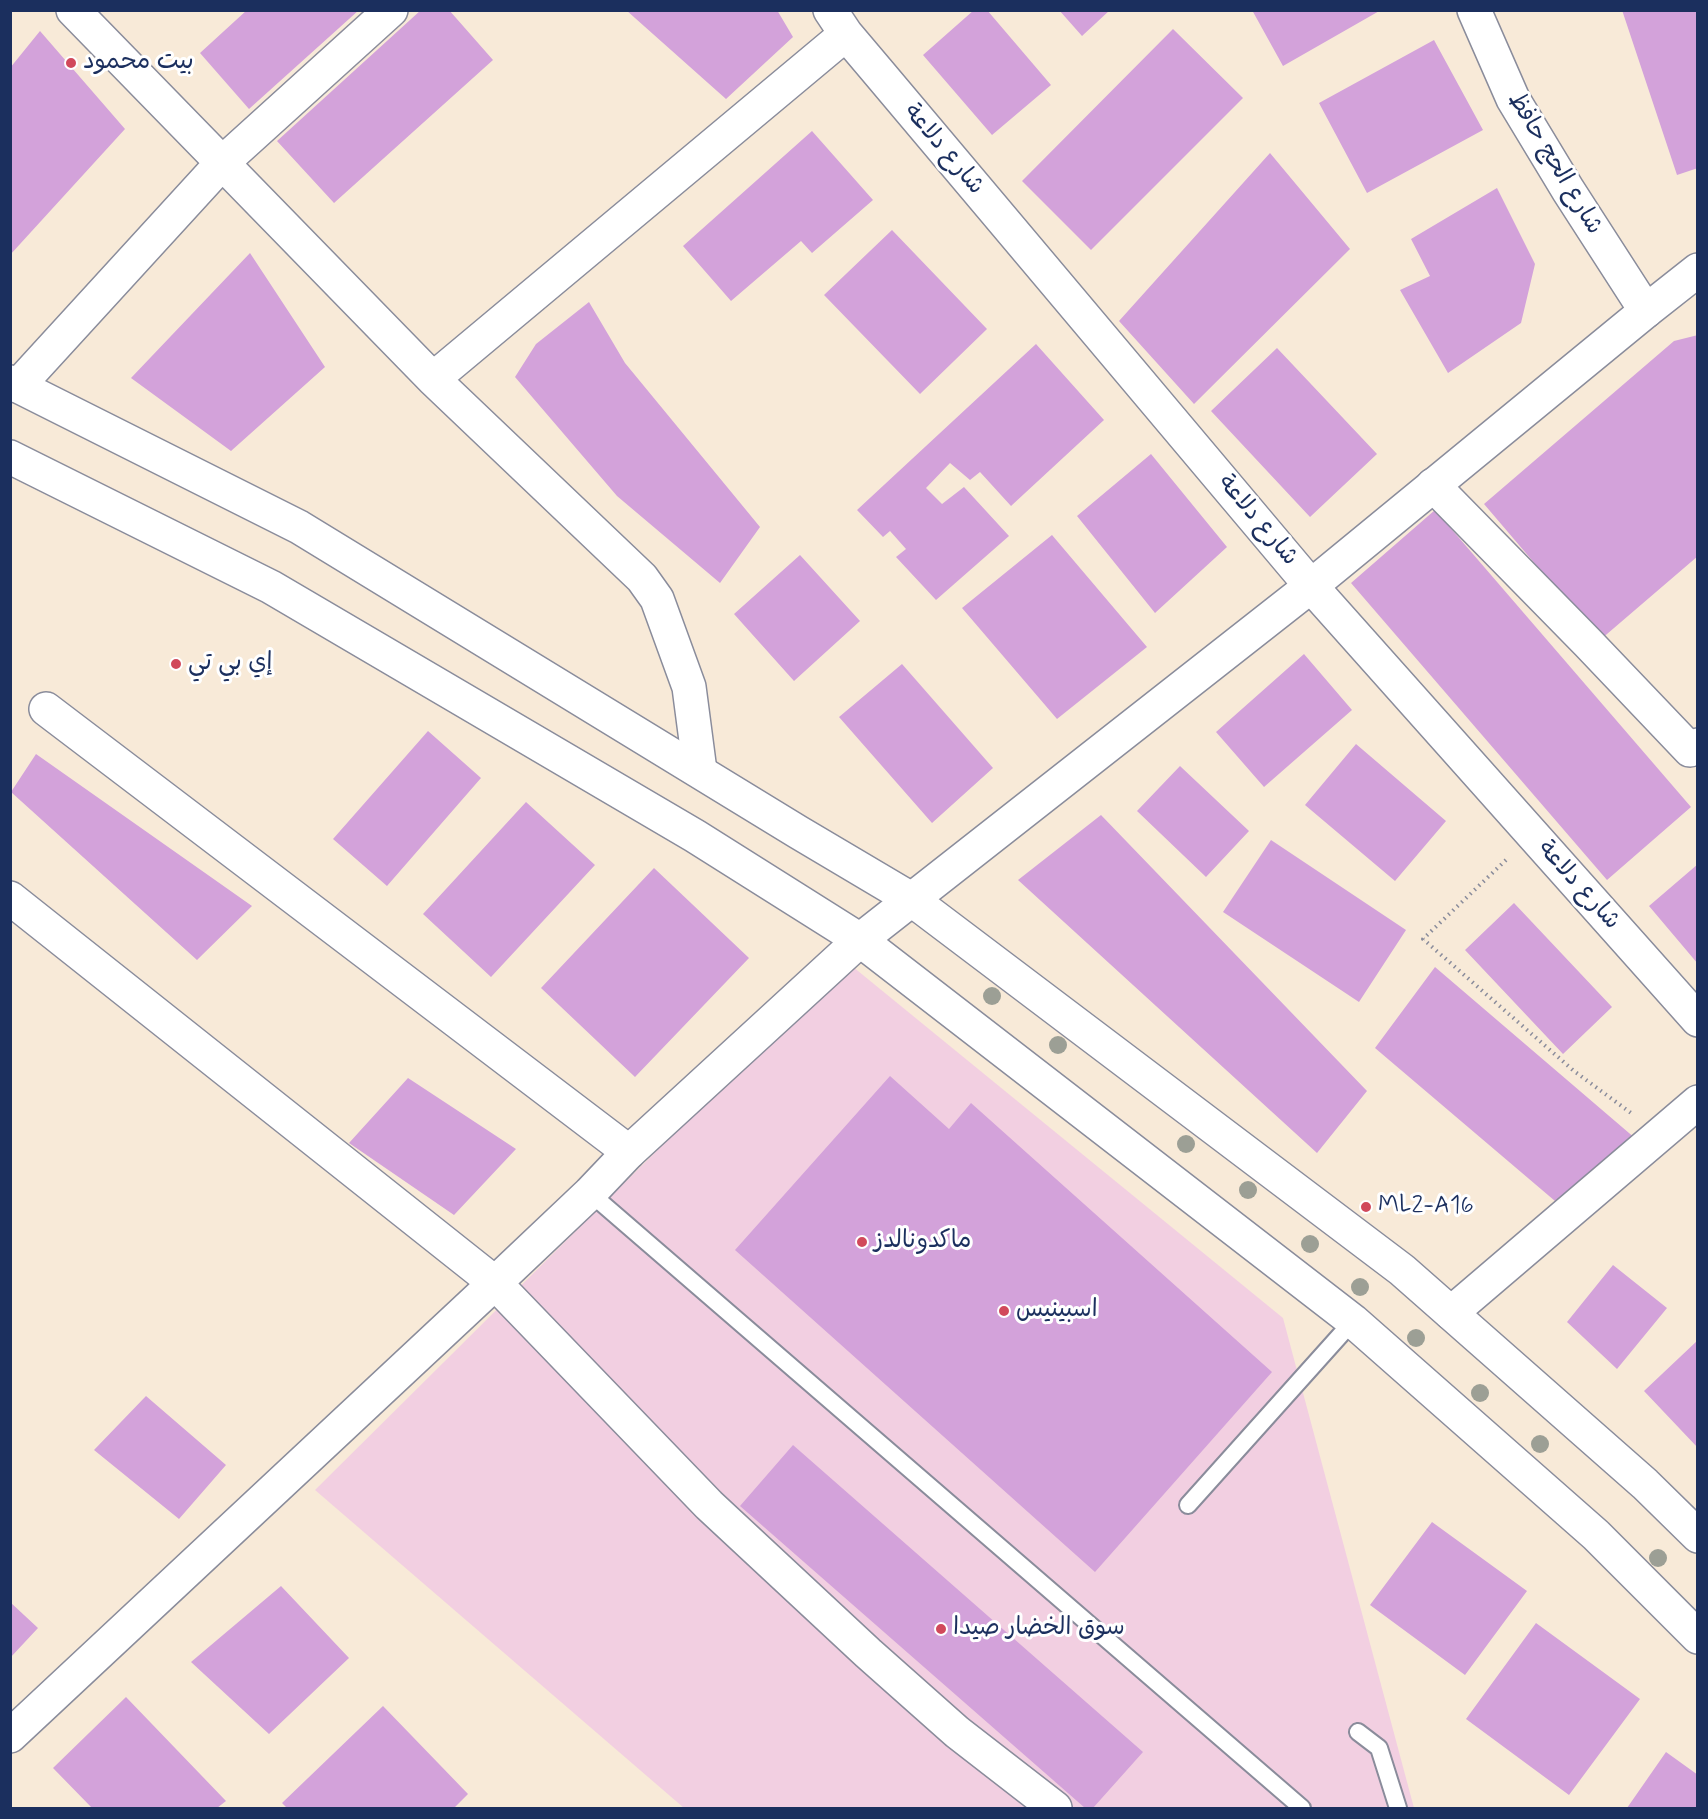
<!DOCTYPE html>
<html>
<head>
<meta charset="utf-8">
<style>
	body { margin:0 }
	#map { position:relative; width:1708px; height:1819px; overflow:hidden; background:#f8ead8; font-family:Mynerve,sans-serif }
	canvas { display:block }
	.frame { position:absolute; inset:0; border:12px solid #1b2f5e; pointer-events:none }
</style>
</head>
<body>
<div id="map">
<canvas width="1708" height="1819"></canvas>
<div class="frame"></div>
</div>
<script>
const g = document.querySelector('canvas').getContext('2d');
g.lineJoin = 'round';
function paint(path, color) {
  g.fillStyle = color;
  g.fill(path, 'evenodd');
}
function shape(rows) {
  const path = new Path2D();
  for (const r of rows) {
    path.moveTo(r[0], r[1]);
    for (let i = 2; i < r.length; i += 2) path.lineTo(r[i], r[i + 1]);
  }
  return path;
}
function strokePath(path, color, width, dash) {
  g.strokeStyle = color;
  g.lineWidth = width;
  g.lineCap = dash ? 'butt' : 'round';
  g.setLineDash(dash || []);
  g.stroke(path);
}
function label(font, color, halo, rows, align = 'center') {
  g.font = font + ' Mynerve,"Playpen Sans Arabic",sans-serif';
  g.lineWidth = 6;
  g.setLineDash([]);
  g.textBaseline = 'middle';
  g.strokeStyle = halo;
  g.fillStyle = color;
  for (const [text, x, y, turn = 0] of rows) {
    g.save();
    g.translate(x, y);
    g.rotate((+turn || 0) * Math.PI / 180);
    g.textAlign = isNaN(turn) ? turn : align;
    if (halo) g.strokeText(text, 0, 0);
    g.fillText(text, 0, 0);
    g.restore();
  }
}
const built = shape([
	[847,962,1283,1318,1414,1808,684,1808,315,1490]
]);
const building = shape([
	[247,10,359,10,249,109,200,53],
	[421,10,449,10,493,60,334,203,277,141],
	[626,10,777,10,793,37,726,99],
	[974,10,987,10,1051,85,992,135,923,55],
	[1059,10,1110,10,1082,36],
	[1252,10,1381,10,1283,66],
	[1622,10,1698,10,1698,168,1677,175],
	[1173,29,1243,98,1091,250,1022,181],
	[40,31,125,129,10,255,10,68],
	[1434,40,1483,130,1367,193,1319,103],
	[812,131,873,200,812,253,801,241,731,301,683,246],
	[1270,153,1350,249,1194,404,1119,321],
	[1497,188,1535,264,1521,323,1448,373,1400,290,1430,276,1411,239],
	[892,230,987,329,920,394,824,295],
	[250,253,325,367,231,451,131,378],
	[589,302,625,363,760,527,720,583,617,496,515,377,536,344],
	[1698,335,1698,556,1600,640,1484,504,1674,341],
	[1036,344,1104,420,1011,506,980,472,970,480,950,463,926,488,942,504,964,487,1009,536,936,600,896,557,906,549,890,531,883,537,857,510],
	[1277,348,1377,454,1310,517,1211,411],
	[1151,454,1227,547,1155,613,1077,516],
	[1435,510,1691,807,1607,880,1351,583],
	[1052,535,1147,647,1057,719,962,608],
	[800,555,860,621,794,681,734,614],
	[1304,654,1352,710,1264,787,1216,732],
	[902,664,993,768,932,823,839,717],
	[428,731,481,778,387,886,333,839],
	[1356,744,1446,821,1395,881,1305,805],
	[36,754,252,906,197,960,11,792],
	[1180,766,1249,831,1206,877,1137,811],
	[526,802,595,865,491,977,423,914],
	[1101,815,1367,1091,1317,1153,1018,880],
	[1271,840,1406,930,1359,1002,1223,912],
	[1698,864,1698,964,1649,906],
	[654,868,749,958,635,1077,541,988],
	[1514,903,1612,1007,1563,1054,1465,950],
	[1435,967,1636,1139,1555,1201,1375,1048],
	[890,1076,949,1129,971,1103,1272,1372,1095,1572,735,1250],
	[408,1078,516,1149,454,1215,349,1143],
	[1613,1265,1667,1308,1617,1369,1567,1322],
	[1698,1340,1698,1448,1644,1391],
	[146,1396,226,1465,179,1519,94,1450],
	[793,1445,1143,1752,1093,1808,1085,1808,740,1506],
	[1432,1522,1527,1591,1465,1675,1370,1605],
	[281,1586,349,1658,269,1734,191,1662],
	[10,1602,38,1628,10,1658],
	[1536,1623,1640,1699,1569,1795,1466,1719],
	[126,1697,226,1801,217,1808,92,1808,53,1768],
	[383,1706,468,1794,454,1808,287,1808,282,1803],
	[1666,1752,1698,1775,1698,1808,1627,1808]
]);
const path = shape([
	[1506,860,1423,939,1574,1071,1631,1113]
]);
const service = shape([
	[590,1193,1302,1808],
	[1188,1505,1353,1321],
	[1358,1732,1379,1748,1398,1808]
]);
const minor = shape([
	[73,10,433,379,642,578,657,599,689,687,700,771],
	[830,10,846,34,879,73,1311,586,1698,1020],
	[1474,10,1513,99,1568,190,1646,311],
	[433,379,846,34],
	[18,386,222,163,391,10],
	[1433,485,1588,643,1690,750,1698,745],
	[46,709,629,1152],
	[10,898,495,1283,709,1505,868,1653,957,1732,1055,1808],
	[1451,1313,1698,1102]
]);
const tertiary = shape([
	[10,1736,495,1283,590,1193,629,1152,860,940,1311,586,1646,311,1698,270]
]);
const trunk = shape([
	[10,382,299,527,798,832,911,899,1402,1270,1645,1484,1698,1536],
	[10,457,271,587,695,836,860,940,1353,1321,1596,1535,1698,1637]
]);
const trees = [
	[992,996],
	[1058,1045],
	[1186,1144],
	[1248,1190],
	[1310,1244],
	[1360,1287],
	[1416,1338],
	[1480,1393],
	[1540,1444],
	[1658,1558]
];
const markers = [
	[71,63,6,"#d1495b"],
	[176,664,6,"#d1495b"],
	[1366,1207,6,"#d1495b"],
	[862,1242,6,"#d1495b"],
	[1004,1311,6,"#d1495b"],
	[941,1629,6,"#d1495b"]
];
const poiNames = [
	["بيت محمود",83,63],
	["إي بي تي",188,664],
	["ML2-A16",1378,1207],
	["ماكدونالدز",874,1242],
	["اسبينيس",1016,1311],
	["سوق الخضار صيدا",953,1629]
];
const streetNames = [
	["شارع دلاعة",943,150,50],
	["شارع الحج حافظ",1554,164,59],
	["شارع دلاعة",1257,521,50],
	["شارع دلاعة",1578,886,48]
];
paint(built, '#f2cfe1');
paint(building, '#d3a2da');
strokePath(service, '#8a8c9b', 20);
strokePath(minor, '#8a8c9b', 36);
strokePath(tertiary, '#8a8c9b', 36);
strokePath(trunk, '#8a8c9b', 36);
strokePath(path, '#8a8c9b', 4, [1.5, 4.5]);
strokePath(service, '#fff', 16);
strokePath(minor, '#fff', 33);
strokePath(tertiary, '#fff', 33);
strokePath(trunk, '#fff', 33);
g.fillStyle = '#9c9f95';
for (const [x, y] of trees) {
  g.beginPath();
  g.arc(x, y, 9, 0, 2 * Math.PI);
  g.fill();
}
for (const [x, y, r, color] of markers) {
  const dot = new Path2D();
  dot.arc(x, y, r, 0, 2 * Math.PI);
  g.fillStyle = color;
  g.fill(dot);
  strokePath(dot, '#fff', 2);
}
label('24px', '#1b2f5e', '#fff', poiNames, 'left');
label('24px', '#1b2f5e', '#fff', streetNames);
</script>
</body>
</html>
